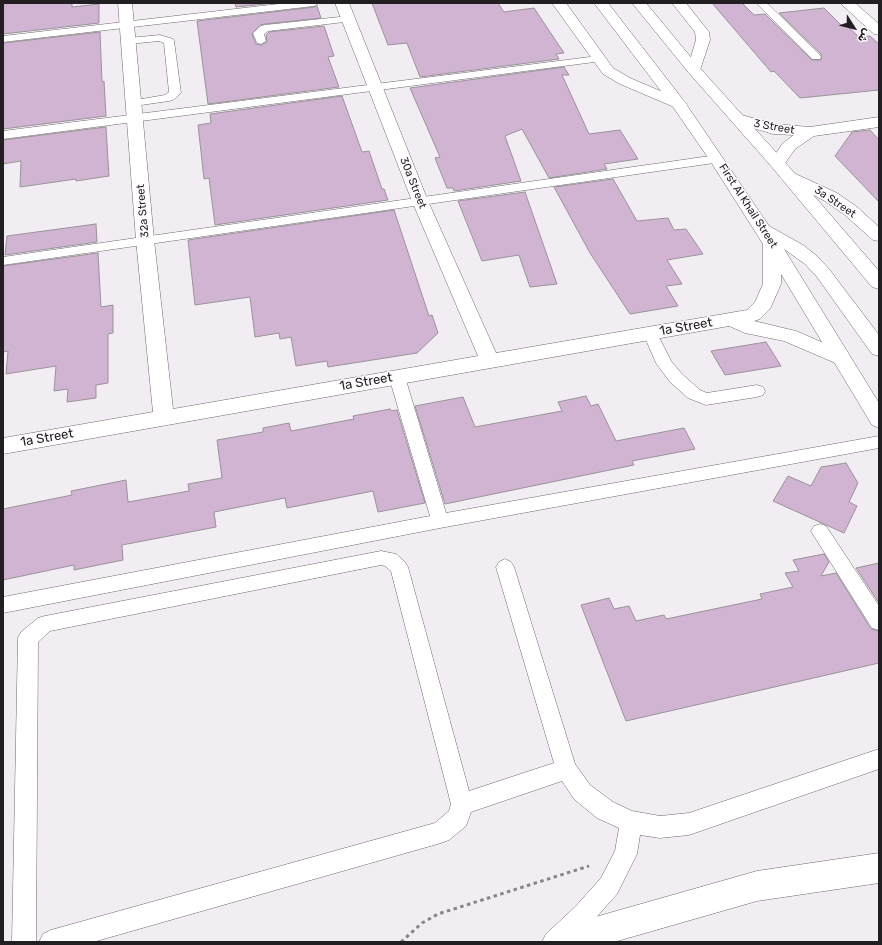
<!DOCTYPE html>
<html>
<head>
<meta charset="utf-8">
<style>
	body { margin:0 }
	#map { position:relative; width:882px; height:945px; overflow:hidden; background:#f2edf3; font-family:Rubik,"Noto Naskh Arabic",sans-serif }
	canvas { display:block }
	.frame { position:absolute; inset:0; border:4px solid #211f21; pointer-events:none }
	.north { position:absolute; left:834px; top:8px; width:40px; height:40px; -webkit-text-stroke:3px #fefbfe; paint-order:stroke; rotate:126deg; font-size:11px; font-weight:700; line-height:16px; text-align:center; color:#211f21 }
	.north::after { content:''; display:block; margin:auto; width:14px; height:18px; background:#211f21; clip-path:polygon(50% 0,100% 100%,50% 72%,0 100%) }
</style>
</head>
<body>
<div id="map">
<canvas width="882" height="945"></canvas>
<div class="frame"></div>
<div class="north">ش</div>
</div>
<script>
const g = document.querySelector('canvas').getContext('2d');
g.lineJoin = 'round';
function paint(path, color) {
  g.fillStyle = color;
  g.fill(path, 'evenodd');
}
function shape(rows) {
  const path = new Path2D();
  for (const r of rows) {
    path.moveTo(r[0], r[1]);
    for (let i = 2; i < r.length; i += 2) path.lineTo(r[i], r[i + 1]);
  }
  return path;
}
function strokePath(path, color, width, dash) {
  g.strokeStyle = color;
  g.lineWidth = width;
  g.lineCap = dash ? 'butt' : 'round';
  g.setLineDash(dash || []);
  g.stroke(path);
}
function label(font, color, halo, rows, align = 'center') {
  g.font = font + ' Rubik,sans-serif';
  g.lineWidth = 3;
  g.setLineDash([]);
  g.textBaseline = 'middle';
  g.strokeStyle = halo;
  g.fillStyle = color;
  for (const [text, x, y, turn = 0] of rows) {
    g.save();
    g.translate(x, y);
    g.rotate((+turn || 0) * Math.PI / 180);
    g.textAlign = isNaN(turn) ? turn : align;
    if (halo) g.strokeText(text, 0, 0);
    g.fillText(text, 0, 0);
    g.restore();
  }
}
const building = shape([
	[3,3,72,3,72,7,99,4,99,23,3,34,3,3],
	[235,3,274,3,236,7,235,3],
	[372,3,498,3,504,12,534,8,564,53,556,54,559,59,420,77,407,43,388,45,372,3],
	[712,3,742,3,754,15,765,14,812,60,821,60,821,54,779,13,824,8,841,25,845,24,859,37,870,36,879,44,879,90,800,98,774,71,771,72,712,3],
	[317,6,321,18,265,24,260,25,252,34,256,44,261,45,267,42,266,35,269,32,324,26,334,56,328,57,339,87,208,104,197,21,314,7,317,6],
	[100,32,102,82,104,81,106,116,3,129,3,43,100,32],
	[564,67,569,75,562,75,589,134,620,130,638,159,604,164,607,169,549,178,522,129,505,136,521,181,454,191,453,188,447,188,435,158,440,157,410,88,564,67],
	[342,96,362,152,369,151,382,189,384,189,388,200,215,225,209,178,204,179,198,125,211,123,210,114,342,96],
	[106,127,109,176,76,181,76,179,20,187,21,161,3,164,3,140,106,127],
	[870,130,879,140,879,202,835,156,852,132,870,130],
	[613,179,637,221,668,218,674,230,686,229,703,254,667,260,682,284,666,286,678,306,630,314,590,253,554,187,613,179],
	[525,192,557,284,530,287,519,255,482,261,458,201,525,192],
	[394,210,429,316,432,315,438,333,417,353,328,367,327,361,296,366,291,337,280,339,279,333,255,337,250,297,195,305,188,240,394,210],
	[96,224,97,242,5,255,7,236,96,224],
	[98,253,101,307,113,305,113,333,108,334,108,383,96,385,96,398,67,402,68,389,54,391,56,366,6,374,8,351,3,352,3,266,98,253],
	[766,342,781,366,725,375,711,351,766,342],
	[586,396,591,406,598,404,616,441,684,428,695,449,632,461,634,465,445,504,415,406,463,397,475,427,562,411,558,402,586,396],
	[390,409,391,411,397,410,425,503,378,512,373,491,287,508,285,498,214,512,216,527,122,545,123,560,74,570,74,565,3,580,3,509,72,495,71,491,126,480,128,502,189,491,188,484,222,478,217,440,263,432,263,428,289,423,291,431,354,419,353,416,390,409],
	[846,463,858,483,849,502,857,506,844,533,773,501,788,476,811,486,821,467,846,463],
	[824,554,829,562,821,576,836,573,871,629,879,631,879,663,626,721,581,605,609,598,614,609,629,606,636,621,664,615,666,619,762,599,760,594,793,587,785,573,799,571,793,560,824,554],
	[879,563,879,603,856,568,879,563]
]);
const path = shape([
	[401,942,422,923,438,914,589,866]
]);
const service = shape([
	[287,3,319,3,314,6,3,42,3,36,287,3],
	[756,3,767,3,820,55,821,57,820,59,812,59,756,3],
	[349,16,354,19,353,21,268,31,264,34,266,41,261,44,257,43,253,33,261,26,265,25,349,16],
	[160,35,173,39,174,41,181,93,173,100,169,101,134,106,130,105,128,103,130,101,165,95,169,92,164,43,159,41,129,44,124,41,129,38,160,35],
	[598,56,602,57,604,59,602,61,3,139,3,131,598,56],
	[717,155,721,156,723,159,721,162,3,265,3,257,717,155],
	[650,328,655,329,671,361,682,374,700,390,707,393,757,385,763,387,765,391,763,395,757,397,706,405,688,398,670,382,656,363,643,333,645,329,650,328],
	[397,372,403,373,405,377,446,513,879,436,879,448,440,528,3,613,3,597,430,516,389,377,391,373,397,372],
	[820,524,826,526,879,606,879,630,872,628,814,536,811,531,814,526,820,524],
	[381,551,396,554,405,562,408,567,469,791,554,763,496,567,499,562,505,559,511,562,514,567,575,764,590,785,613,802,632,811,660,816,689,813,879,749,879,769,689,835,660,838,640,835,637,854,617,894,592,922,571,942,542,942,546,934,576,906,601,878,615,851,619,828,597,818,574,799,562,781,471,812,466,826,449,840,441,843,93,942,39,942,43,934,51,930,435,823,449,811,451,804,391,571,385,566,381,565,50,631,38,642,36,942,12,942,18,638,21,632,38,618,45,616,381,551]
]);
const minor = shape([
	[118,3,132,3,154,240,173,409,478,356,412,201,335,3,349,3,428,201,496,353,747,310,755,302,763,284,763,244,766,240,772,239,778,240,781,244,781,284,770,309,760,319,754,321,796,331,847,353,850,358,847,363,840,365,784,341,745,333,729,326,3,454,3,438,153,412,136,240,118,3],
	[552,3,566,3,613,68,630,78,684,101,687,104,684,107,679,109,674,107,620,84,603,74,552,3],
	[672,3,686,3,709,32,710,40,699,73,694,74,689,73,687,70,696,40,695,32,672,3],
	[840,3,855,3,879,24,879,35,874,34,840,3],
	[738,114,774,124,810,127,879,117,879,127,814,136,795,149,783,166,777,168,771,166,769,163,783,143,794,135,773,134,733,122,730,119,733,116,738,114]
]);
const tertiary = shape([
	[787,170,837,193,857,207,879,227,879,241,873,240,845,215,825,201,781,178,779,175,781,172,787,170]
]);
const secondary = shape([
	[594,3,608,3,684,101,769,226,803,245,817,256,829,269,879,335,879,356,872,354,817,277,805,264,784,249,879,403,879,428,872,425,763,244,709,159,673,107,594,3],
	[632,3,646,3,699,67,783,160,879,271,879,289,872,287,771,166,689,73,632,3],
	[879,853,879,883,757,901,614,942,545,942,549,931,560,927,757,871,879,853]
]);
const farStreetnames = [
	["3 Street",774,127,10],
	["30a Street",413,183,68],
	["3a Street",835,202,34],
	["First Al Khail Street",748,206,57],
	["32a Street",143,211,-95]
];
const streetNames = [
	["1a Street",686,327,-10],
	["1a Street",366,382,-10],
	["1a Street",47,438,-10]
];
paint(building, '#d0b4d2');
strokePath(building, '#989398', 1);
strokePath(service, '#6d696d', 1);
strokePath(minor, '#6d696d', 1);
strokePath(tertiary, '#6d696d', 1);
strokePath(secondary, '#6d696d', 1);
strokePath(path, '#888488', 3, [3.5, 3.5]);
paint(service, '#fff');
paint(minor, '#fff');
paint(tertiary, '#fff');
paint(secondary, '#fff');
label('11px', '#211f21', '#fefbfe', farStreetnames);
label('13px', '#211f21', '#fefbfe', streetNames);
</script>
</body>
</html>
